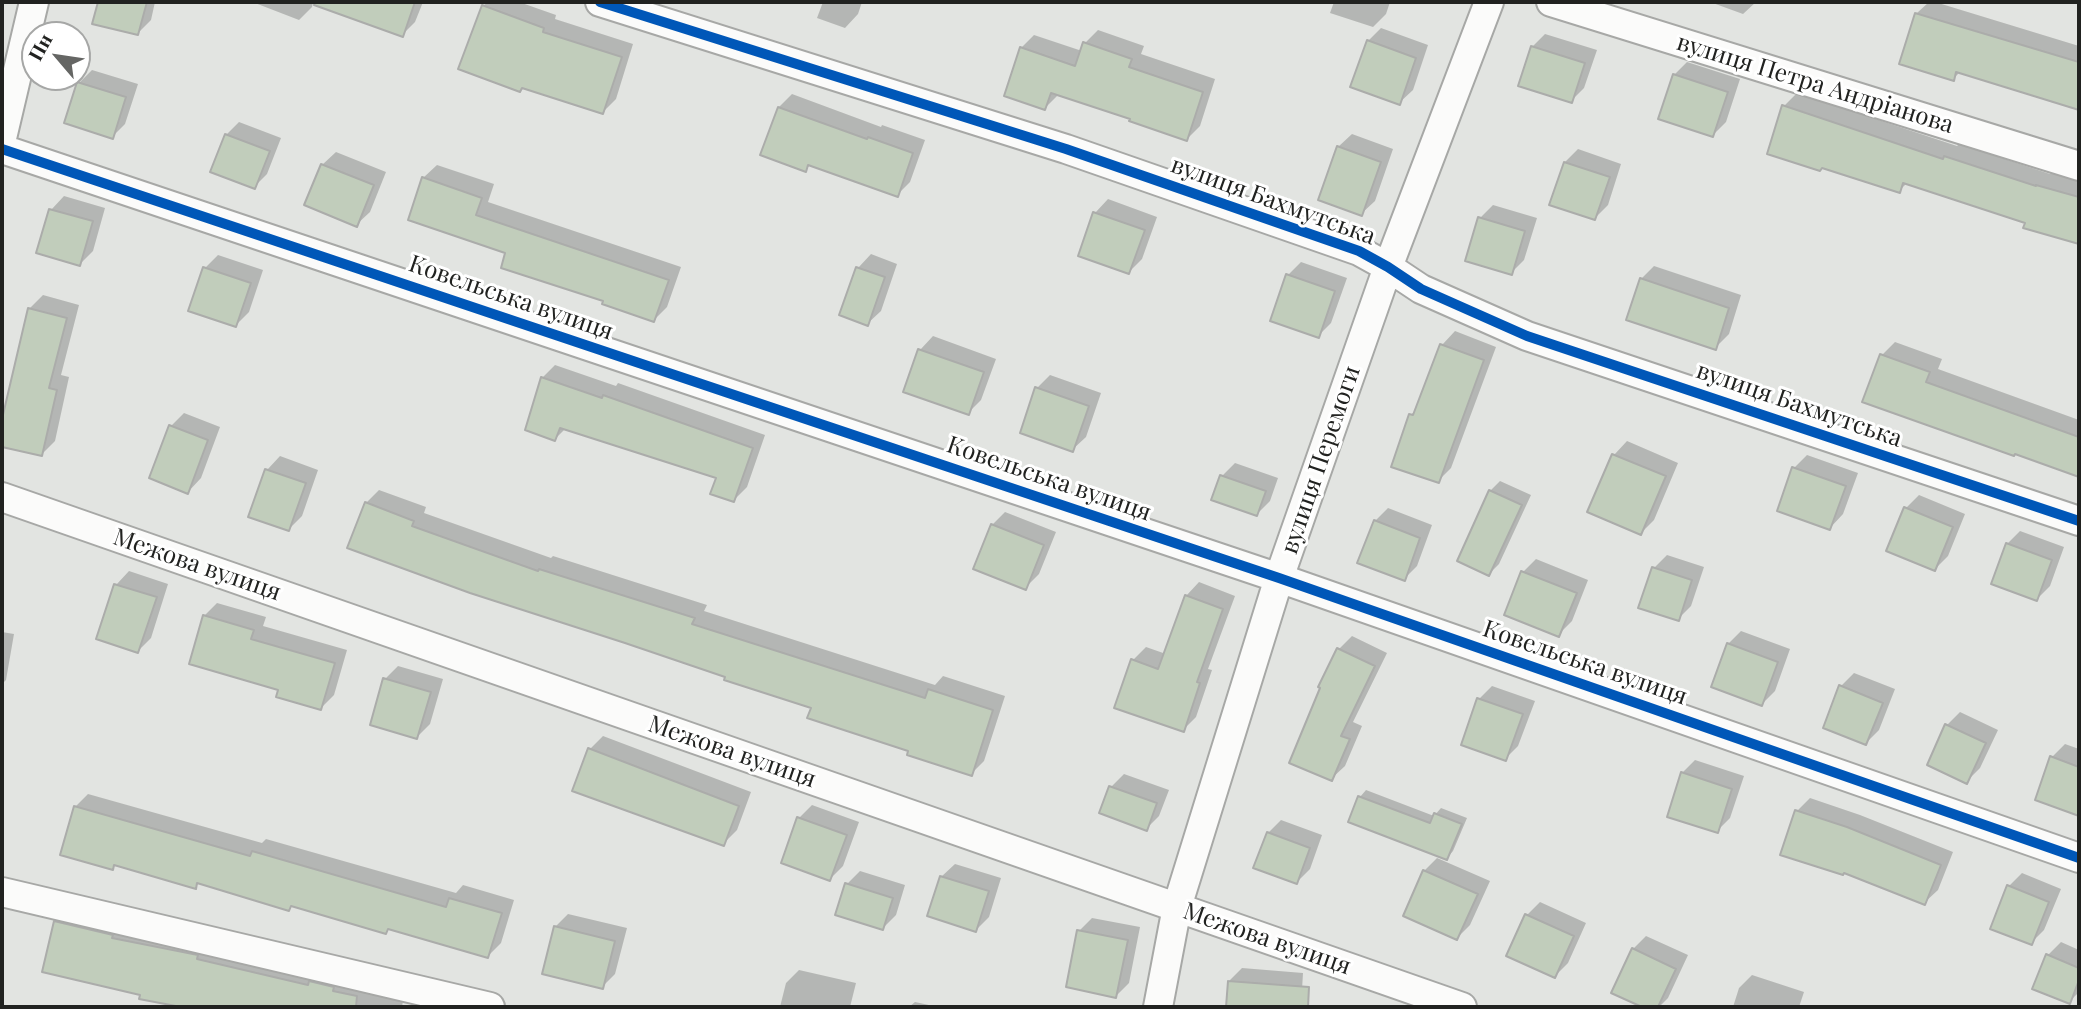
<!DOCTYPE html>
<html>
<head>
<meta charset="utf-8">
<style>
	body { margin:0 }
	#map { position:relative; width:2081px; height:1009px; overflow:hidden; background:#e2e4e1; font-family:"Playfair Display",serif }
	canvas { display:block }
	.frame { position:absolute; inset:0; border:4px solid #212220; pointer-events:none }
	.north { position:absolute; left:21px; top:21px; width:70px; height:70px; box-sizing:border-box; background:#fff; border:2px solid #a6a7a6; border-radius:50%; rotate:299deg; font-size:19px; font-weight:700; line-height:28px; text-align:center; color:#212220 }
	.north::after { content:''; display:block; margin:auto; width:24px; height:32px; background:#656664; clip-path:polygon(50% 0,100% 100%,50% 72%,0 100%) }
</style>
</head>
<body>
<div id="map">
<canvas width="2081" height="1009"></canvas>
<div class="frame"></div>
<div class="north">Пн</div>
</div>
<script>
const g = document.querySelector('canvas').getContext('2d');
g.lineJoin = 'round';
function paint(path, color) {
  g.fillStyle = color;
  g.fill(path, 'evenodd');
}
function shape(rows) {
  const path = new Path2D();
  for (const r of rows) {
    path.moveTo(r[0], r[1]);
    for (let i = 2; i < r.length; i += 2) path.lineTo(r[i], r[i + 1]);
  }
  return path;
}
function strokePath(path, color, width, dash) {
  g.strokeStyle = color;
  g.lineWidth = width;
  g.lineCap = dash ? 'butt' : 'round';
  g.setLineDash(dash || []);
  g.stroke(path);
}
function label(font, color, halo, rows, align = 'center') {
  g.font = font + ' "Playfair Display",serif';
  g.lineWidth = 6;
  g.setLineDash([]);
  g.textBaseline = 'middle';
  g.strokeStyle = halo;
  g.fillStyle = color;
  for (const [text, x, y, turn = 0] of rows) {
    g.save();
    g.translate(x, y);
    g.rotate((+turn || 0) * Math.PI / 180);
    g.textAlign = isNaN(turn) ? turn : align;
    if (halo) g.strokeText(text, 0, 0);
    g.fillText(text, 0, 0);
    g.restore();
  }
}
const shadow = shape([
	[99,2,155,2,151,20,138,33,94,23],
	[255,2,313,2,312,7,299,20,255,3],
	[366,2,423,2,415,22,402,35,359,20],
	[488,2,519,2,556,15,555,19,633,44,616,99,603,112,483,6],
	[823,2,862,2,858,14,845,28,817,18],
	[1334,2,1390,2,1386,14,1373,27,1330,13],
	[1710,2,1756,2,1743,14],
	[1929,2,1935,2,2079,46,2079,108,1960,72,1953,79,1902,62,1917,13],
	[1381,28,1428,45,1413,90,1399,103,1368,41],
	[1098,30,1144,46,1141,54,1215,79,1200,126,1187,139,1132,118,1058,95,1045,108,1021,48,1034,35,1082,51,1085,43],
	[1545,34,1597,50,1584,88,1571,101,1532,47],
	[1687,62,1740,79,1726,122,1713,135,1674,75],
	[92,70,138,84,125,124,112,137,79,83],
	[1797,93,1957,146,1959,144,2050,174,2051,173,2079,181,2079,242,2026,227,2027,222,1907,183,1899,191,1784,106],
	[792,94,881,127,882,125,925,140,910,182,897,195,811,164,805,170,779,107],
	[239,122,281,138,267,174,254,187,226,135],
	[1352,134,1393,149,1375,201,1361,214,1338,147],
	[1578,149,1621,164,1608,205,1595,218,1565,162],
	[336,152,386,172,370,212,356,225,322,165],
	[437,165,494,184,488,202,681,267,667,307,654,320,605,300,508,252,423,178],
	[64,196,105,208,93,251,80,264,51,210],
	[1108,199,1157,217,1142,259,1129,272,1080,255,1095,213],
	[1493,205,1537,218,1524,260,1511,273,1480,218],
	[871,254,897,264,881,311,867,324,841,314,858,268],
	[218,255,263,270,249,312,236,325,205,268],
	[1301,262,1347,278,1331,323,1318,336,1288,275],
	[1654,266,1741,295,1729,334,1715,348,1641,279],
	[43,295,79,305,61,375,69,377,55,441,42,454,2,445,2,428,30,308],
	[1455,331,1496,347,1451,468,1438,481,1411,415,1418,408,1442,345],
	[933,336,996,359,981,400,968,413,905,391,920,350],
	[1895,342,1942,359,1938,369,2079,420,2079,475,2015,452,1882,355],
	[555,365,616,386,618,383,765,435,747,487,734,500,718,477,566,428,555,439,542,378],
	[1050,375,1101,393,1086,437,1072,450,1037,388],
	[184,413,220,427,201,478,188,492,171,426],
	[1627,441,1678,463,1654,520,1641,533,1589,511,1614,455],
	[1807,455,1858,473,1843,514,1830,528,1794,468],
	[280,456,318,470,302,516,289,529,250,515,267,470],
	[1235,463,1278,478,1270,501,1257,514,1222,476],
	[1500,481,1531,495,1499,564,1489,574,1459,560,1490,491],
	[379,490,426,507,424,513,551,558,553,556,707,605,704,611,935,685,943,676,1005,696,984,761,971,774,813,707,625,641,366,503],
	[1919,495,1965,514,1948,556,1935,569,1906,508],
	[1388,508,1432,525,1417,566,1404,579,1375,521],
	[1005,512,1056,532,1039,574,1026,587,992,525],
	[2020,531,2064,547,2050,586,2037,599,2007,544],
	[1667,555,1704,567,1691,606,1678,619,1654,568],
	[1536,559,1588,580,1572,621,1559,634,1523,572],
	[129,571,168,584,151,638,138,651,98,638,116,585],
	[1199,582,1235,596,1208,669,1212,670,1196,717,1183,730,1133,660,1146,647,1166,654,1186,596],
	[217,603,266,617,263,626,347,650,334,695,321,708,281,688,204,616],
	[1741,631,1790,649,1775,691,1762,704,1728,644],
	[2,632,14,634,6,680,2,684],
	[1352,636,1387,653,1353,722,1362,726,1345,766,1331,779,1339,649],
	[398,666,443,679,430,724,417,737,385,679],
	[1854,673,1895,689,1879,730,1866,743,1841,686],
	[1492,686,1535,701,1518,746,1505,759,1479,699],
	[1960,712,1998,730,1980,768,1967,781,1947,725],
	[603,736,751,792,737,830,723,844,590,749],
	[2065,744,2079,749,2079,812,2078,814,2052,757],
	[1695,760,1744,776,1730,818,1717,831,1682,773],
	[1124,774,1169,790,1159,816,1146,829,1111,787],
	[1366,790,1434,816,1441,808,1467,818,1453,851,1447,858,1360,797],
	[88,794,262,843,266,839,456,893,463,885,514,900,501,943,488,956,390,928,386,932,293,905,289,909,200,882,195,887,116,864,112,868,75,807],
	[1810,798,1860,815,1953,852,1938,890,1924,903,1797,811],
	[812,805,859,822,843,866,830,879,799,818],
	[1281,820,1322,835,1310,869,1297,882,1268,833],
	[1437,858,1490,881,1470,925,1457,938,1424,871],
	[955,864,1001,878,989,917,976,930,941,877],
	[860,871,905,885,896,915,883,928,847,884],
	[2022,873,2061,889,2044,930,2031,943,2009,886],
	[1540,902,1586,923,1568,963,1555,976,1527,915],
	[68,909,404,995,402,1007,190,1007,141,998,142,993,55,922],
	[568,914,627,928,615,974,602,987,555,927],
	[1092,918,1140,927,1129,983,1116,996,1079,931],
	[1646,936,1688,955,1668,998,1659,1007,1646,1007,1613,992,1633,949],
	[2061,942,2079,950,2079,992,2069,1002,2048,955],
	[1242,968,1303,973,1301,1007,1227,1007,1229,981],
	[799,970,856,983,850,1007,780,1007,786,983],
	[1752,975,1804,992,1799,1007,1733,1007,1739,988],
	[915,1002,938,1007,909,1007]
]);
const building = shape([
	[98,2,147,2,138,35,92,24,98,2],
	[315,2,415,2,403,37,314,5,315,2],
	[482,5,544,28,543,32,622,57,603,114,522,88,520,92,458,69,482,5],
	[1915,13,2079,62,2079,110,1956,72,1954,81,1899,64,1915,13],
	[1367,40,1416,58,1400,105,1350,87,1367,40],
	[1083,42,1132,59,1129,67,1203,92,1187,141,1129,121,1130,119,1051,93,1045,110,1004,96,1020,47,1075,66,1083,42],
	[1531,46,1585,63,1572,103,1518,86,1531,46],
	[1673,74,1728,92,1713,137,1658,119,1673,74],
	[77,82,126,97,113,139,64,123,77,82],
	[1782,105,1943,159,1944,156,2036,186,2036,185,2079,197,2079,244,2023,228,2025,223,1903,183,1900,193,1822,168,1820,171,1767,154,1782,105],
	[778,107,867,139,868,137,913,153,898,197,808,165,806,172,760,155,778,107],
	[225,134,270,151,255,189,210,172,225,134],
	[1337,146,1381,162,1362,216,1318,200,1337,146],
	[1564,162,1610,177,1595,220,1549,205,1564,162],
	[321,164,374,185,357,227,304,205,321,164],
	[422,177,482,198,476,215,669,280,654,322,602,304,603,301,501,268,505,253,408,220,422,177],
	[49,209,93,221,80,266,36,253,49,209],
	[1093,212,1145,230,1129,274,1078,256,1093,212],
	[1478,217,1525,231,1512,275,1465,261,1478,217],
	[203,267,251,283,236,327,188,311,203,267],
	[856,267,885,277,868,326,839,315,856,267],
	[1286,274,1335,291,1319,338,1270,321,1286,274],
	[1640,278,1729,308,1716,350,1626,320,1640,278],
	[28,308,67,318,49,388,57,390,42,456,2,447,2,419,28,308],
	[1440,344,1484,360,1439,483,1391,467,1409,414,1413,415,1440,344],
	[918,349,984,372,969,415,903,392,918,349],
	[1880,354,1930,372,1926,382,2079,437,2079,477,2015,454,2014,456,1862,402,1880,354],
	[541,377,602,398,603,395,753,448,734,502,710,494,716,478,560,428,555,441,525,430,541,377],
	[1035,387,1089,406,1073,452,1020,433,1035,387],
	[169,425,208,440,188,494,149,478,169,425],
	[1612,454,1666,476,1641,535,1587,512,1612,454],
	[1792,467,1846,486,1830,530,1777,511,1792,467],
	[265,469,306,483,289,531,248,517,265,469],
	[1220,475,1266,491,1257,516,1211,500,1220,475],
	[1489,490,1522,505,1489,576,1457,561,1489,490],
	[365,502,414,521,412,526,538,571,539,569,695,618,692,624,925,698,928,689,993,710,972,776,907,755,908,751,807,718,811,708,724,680,725,677,625,643,470,593,347,548,365,502],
	[1904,507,1953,527,1935,571,1886,551,1904,507],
	[1374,520,1420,538,1405,581,1357,563,1374,520],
	[991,524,1044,545,1026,590,973,569,991,524],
	[2006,543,2052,560,2037,601,1991,584,2006,543],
	[1652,567,1692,580,1679,621,1638,608,1652,567],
	[1521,571,1577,593,1559,637,1504,615,1521,571],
	[114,584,157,597,138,653,96,639,114,584],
	[1185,595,1223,609,1197,682,1200,683,1184,732,1114,708,1131,659,1158,669,1185,595],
	[203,615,254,630,251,639,335,663,321,710,276,697,278,690,189,664,203,615],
	[1727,643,1778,662,1762,706,1711,687,1727,643],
	[1337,648,1375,666,1341,736,1350,739,1332,781,1289,763,1320,688,1318,687,1337,648],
	[383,678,431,692,417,739,370,725,383,678],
	[1839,685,1883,703,1866,745,1823,728,1839,685],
	[1477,698,1523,714,1506,761,1461,745,1477,698],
	[1945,724,1986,743,1967,784,1927,765,1945,724],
	[588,748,739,806,724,846,572,791,588,748],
	[2050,756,2079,767,2079,816,2035,800,2050,756],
	[1681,772,1732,789,1718,833,1667,817,1681,772],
	[1109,786,1157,803,1147,831,1099,813,1109,786],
	[1358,796,1430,823,1434,813,1462,824,1447,860,1348,822,1358,796],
	[74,806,250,856,252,851,446,907,449,898,502,913,488,958,388,929,386,934,291,906,289,911,197,883,196,889,114,865,113,870,60,855,74,806],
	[1795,810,1847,827,1941,865,1925,905,1844,873,1843,875,1780,855,1795,810],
	[797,817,847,835,830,881,781,863,797,817],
	[1267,832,1310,848,1297,884,1253,868,1267,832],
	[1423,870,1478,894,1457,940,1403,916,1423,870],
	[940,876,989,891,976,932,927,916,940,876],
	[845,883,893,898,883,930,835,915,845,883],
	[2007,885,2049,902,2032,945,1990,929,2007,885],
	[1525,914,1574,936,1555,978,1506,956,1525,914],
	[54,921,113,935,112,938,198,955,197,959,308,985,309,981,334,987,333,991,357,996,356,1007,181,1007,139,999,140,995,42,972,54,921],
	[554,926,615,941,603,989,542,974,554,926],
	[1077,930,1128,940,1116,998,1066,987,1077,930],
	[1632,948,1676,969,1658,1007,1642,1007,1611,993,1632,948],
	[2046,954,2079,968,2079,980,2070,1004,2032,989,2046,954],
	[1228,981,1309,987,1308,1007,1226,1007,1228,981]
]);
const street = shape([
	[600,2,1066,149,1359,251,1388,267,1421,289,1527,336,2079,521],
	[1551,2,2079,166],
	[2,138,34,2],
	[2,149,1279,578,2079,858],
	[2,497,1462,1007],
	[2,892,490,1007],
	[1158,1007,1177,907,1279,578,1388,267,1489,2]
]);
const cycleway = shape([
	[600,2,1066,149,1359,251,1388,267,1421,289,1527,336,2079,521],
	[2,149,1279,578,2079,858]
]);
const streetNames = [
	["вулиця Петра Андріанова",1815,84,17],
	["вулиця Бахмутська",1273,201,20],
	["Ковельська вулиця",511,298,19],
	["вулиця Бахмутська",1799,405,19],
	["вулиця Перемоги",1321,460,-71],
	["Ковельська вулиця",1049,479,19],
	["Межова вулиця",197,565,19],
	["Ковельська вулиця",1585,663,19],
	["Межова вулиця",732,752,19],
	["Межова вулиця",1267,939,19]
];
paint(shadow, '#0003');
paint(building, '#c1cdbb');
strokePath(building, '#abacaa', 2);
strokePath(street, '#a7a8a6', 32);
strokePath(street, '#fbfbfa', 28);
strokePath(cycleway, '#0057b8', 10);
label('24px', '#212220', '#fff', streetNames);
</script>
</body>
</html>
